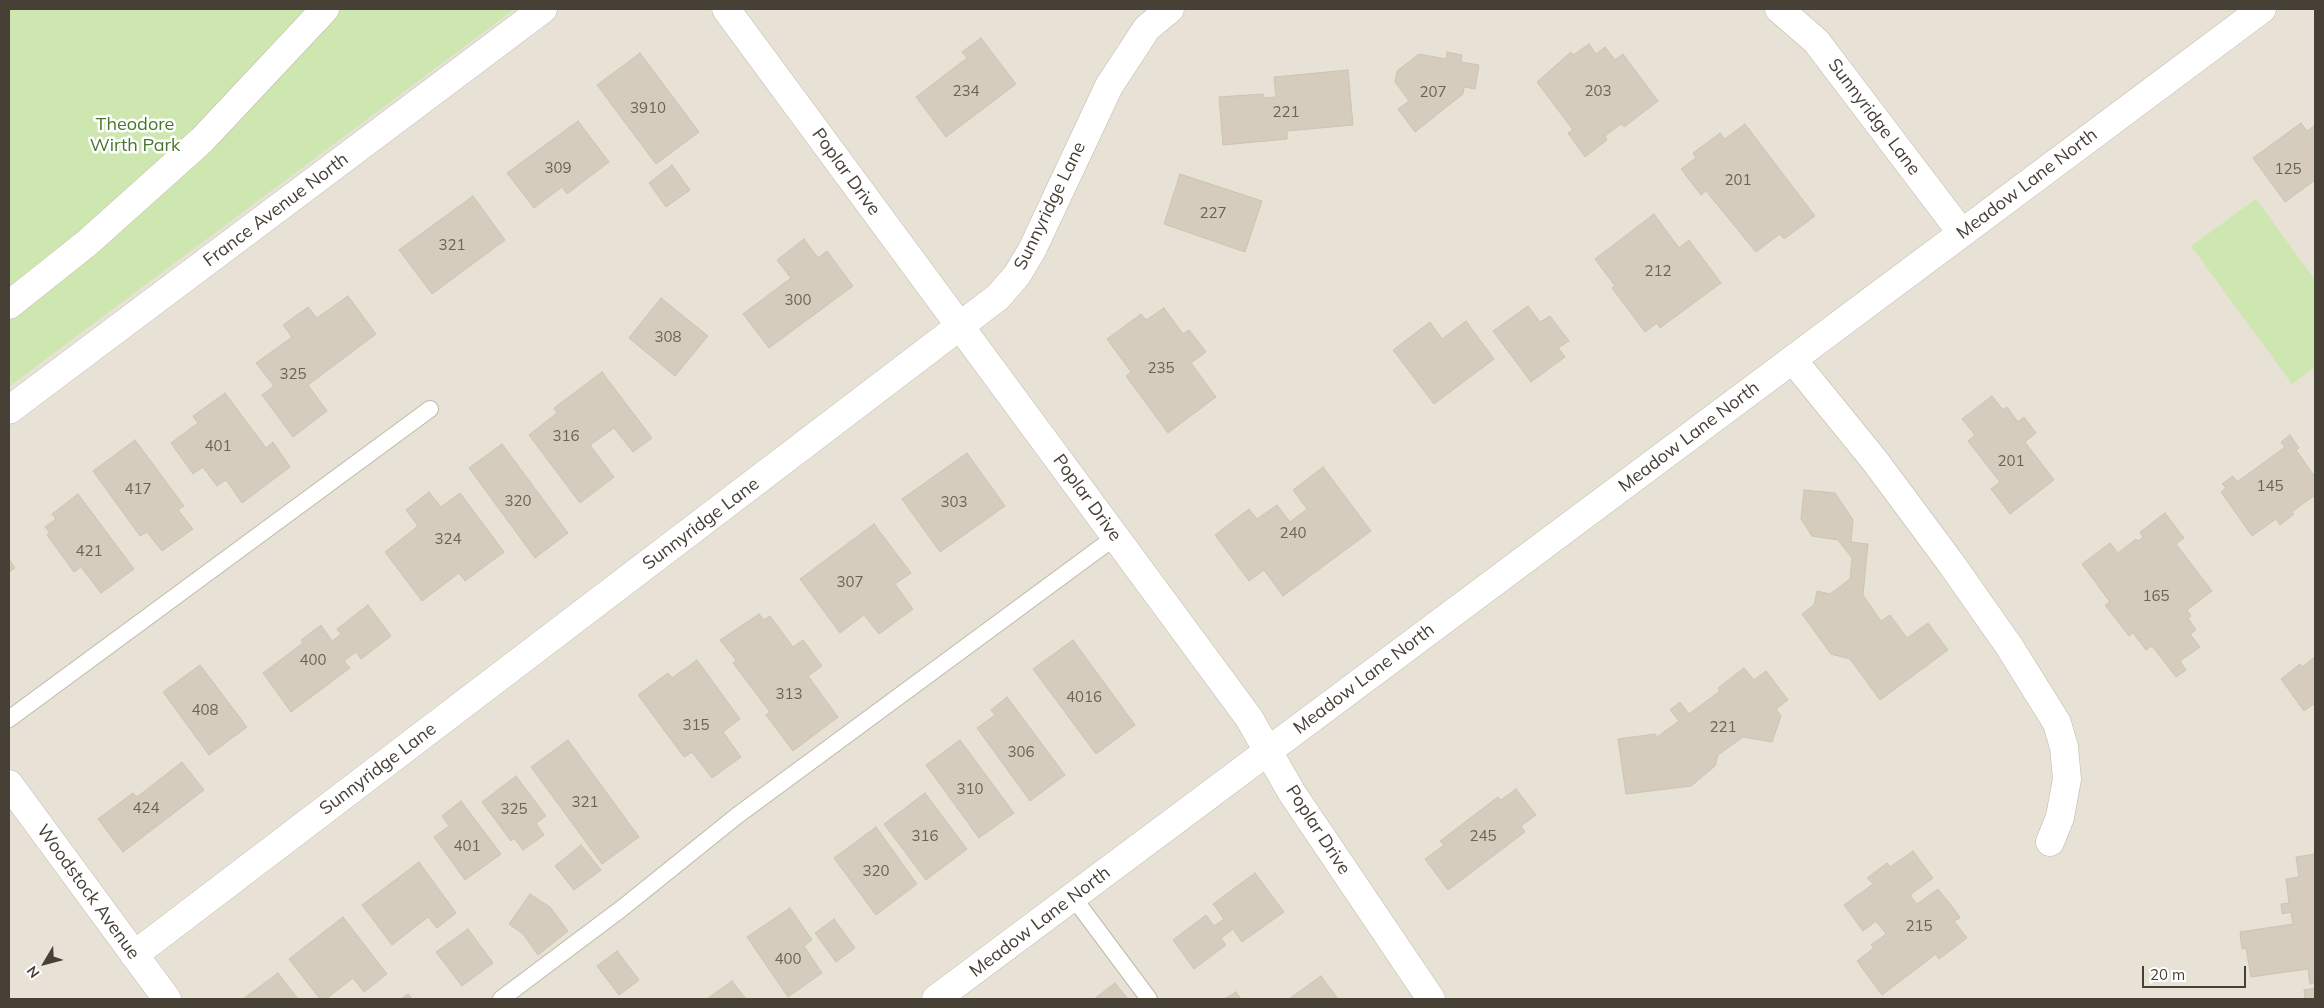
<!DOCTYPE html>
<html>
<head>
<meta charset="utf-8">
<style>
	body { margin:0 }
	#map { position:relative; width:2324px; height:1008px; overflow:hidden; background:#f3f0e7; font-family:Mulish,sans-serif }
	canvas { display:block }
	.frame { position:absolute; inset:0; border:10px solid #464036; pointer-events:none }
	.north { position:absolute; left:20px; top:938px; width:50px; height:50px; -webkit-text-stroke:4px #fff; paint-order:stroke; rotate:233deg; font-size:14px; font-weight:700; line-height:20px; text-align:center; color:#464036 }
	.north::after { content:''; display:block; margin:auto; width:18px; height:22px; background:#464036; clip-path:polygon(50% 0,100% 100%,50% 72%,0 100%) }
	.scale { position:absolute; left:2142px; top:966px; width:104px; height:22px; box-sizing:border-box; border:2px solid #464036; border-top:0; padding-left:6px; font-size:15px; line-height:18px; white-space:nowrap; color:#464036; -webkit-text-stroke:4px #fff; paint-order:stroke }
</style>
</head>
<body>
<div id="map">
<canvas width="2324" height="1008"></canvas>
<div class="frame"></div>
<div class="north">N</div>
<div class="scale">20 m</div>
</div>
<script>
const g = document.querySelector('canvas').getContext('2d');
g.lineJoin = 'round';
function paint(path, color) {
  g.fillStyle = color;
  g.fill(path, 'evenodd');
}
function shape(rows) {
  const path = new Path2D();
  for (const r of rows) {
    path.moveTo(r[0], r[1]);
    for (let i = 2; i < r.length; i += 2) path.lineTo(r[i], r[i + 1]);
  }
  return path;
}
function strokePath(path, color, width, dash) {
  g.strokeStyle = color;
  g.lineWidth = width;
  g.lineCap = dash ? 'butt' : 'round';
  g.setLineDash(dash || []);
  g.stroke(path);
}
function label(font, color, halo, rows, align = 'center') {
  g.font = font + ' Mulish,sans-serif';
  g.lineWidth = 5;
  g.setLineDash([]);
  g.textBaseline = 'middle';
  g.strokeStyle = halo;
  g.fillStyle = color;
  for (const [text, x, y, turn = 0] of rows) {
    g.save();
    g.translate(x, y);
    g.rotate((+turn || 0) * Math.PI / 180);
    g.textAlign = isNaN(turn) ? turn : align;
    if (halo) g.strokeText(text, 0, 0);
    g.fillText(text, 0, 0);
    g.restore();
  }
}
const residential = shape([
	[515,9,2315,9,2315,999,9,999,9,387]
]);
const green = shape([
	[9,9,515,9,9,387],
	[2256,199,2315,280,2315,367,2292,384,2191,246]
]);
const building = shape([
	[981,38,1016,84,946,137,916,97,967,58,962,52,981,38],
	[1589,44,1596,54,1605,47,1615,60,1623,54,1658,101,1624,127,1621,124,1605,136,1607,140,1585,157,1568,133,1573,130,1537,82,1571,52,1573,55,1589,44],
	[1447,52,1462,55,1461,62,1479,65,1475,89,1464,87,1463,94,1415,132,1398,109,1409,101,1395,82,1397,71,1419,54,1446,59,1447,52],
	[640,53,699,132,656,164,597,85,640,53],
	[1348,70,1353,125,1287,131,1287,139,1223,145,1219,97,1263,94,1264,98,1276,97,1274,77,1348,70],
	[578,121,609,162,567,194,562,187,534,208,507,173,578,121],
	[2301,123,2307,131,2315,125,2315,180,2285,202,2253,158,2301,123],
	[1745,124,1815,216,1784,239,1780,234,1756,252,1706,191,1701,195,1681,169,1696,158,1693,153,1720,133,1725,139,1745,124],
	[672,165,690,190,666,207,649,183,672,165],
	[1180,174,1262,201,1245,252,1164,224,1180,174],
	[473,196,505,240,432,294,399,250,473,196],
	[1654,214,1679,248,1689,240,1721,283,1660,328,1657,323,1645,332,1612,288,1615,286,1595,259,1654,214],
	[804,239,818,258,827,251,853,286,769,348,743,314,791,278,777,260,804,239],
	[348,296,376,334,308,385,327,411,293,437,262,395,274,386,256,363,292,337,283,325,308,307,317,318,348,296],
	[661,298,708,336,675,376,629,338,661,298],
	[1528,306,1540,322,1550,316,1569,341,1558,348,1565,357,1531,382,1493,331,1528,306],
	[1164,308,1183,334,1189,330,1206,352,1191,363,1216,397,1168,433,1126,376,1131,372,1107,339,1141,314,1146,320,1164,308],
	[1466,321,1494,359,1434,404,1393,350,1430,322,1442,339,1466,321],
	[602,372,652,438,633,452,614,428,590,445,614,477,580,503,529,435,557,413,554,408,602,372],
	[225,393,266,448,273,442,290,467,242,503,226,480,217,486,203,467,193,474,171,443,198,423,193,416,225,393],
	[1992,396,2003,410,2007,407,2018,422,2024,417,2036,433,2025,442,2054,480,2010,514,1991,489,2000,482,1968,441,1975,435,1962,419,1992,396],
	[2290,435,2299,448,2296,450,2315,477,2315,495,2292,512,2294,514,2280,525,2276,519,2252,536,2221,492,2226,488,2222,484,2233,476,2237,482,2285,447,2281,442,2290,435],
	[135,440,184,506,178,510,193,529,162,551,147,532,140,536,93,471,135,440],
	[502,444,568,533,535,558,469,468,502,444],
	[967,453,1005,506,940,552,902,499,967,453],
	[1323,467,1371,531,1283,596,1264,570,1249,581,1215,535,1249,509,1257,519,1277,505,1290,522,1307,509,1293,490,1323,467],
	[1804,490,1835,493,1853,520,1851,542,1868,544,1863,595,1881,621,1890,615,1907,638,1928,623,1948,650,1880,700,1850,659,1831,654,1802,614,1814,605,1817,591,1830,594,1850,579,1852,558,1838,540,1812,536,1801,519,1804,490],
	[429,492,441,507,460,493,504,552,465,581,459,573,422,601,385,552,418,526,406,510,429,492],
	[78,494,134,569,101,593,81,567,74,572,47,535,50,533,45,527,56,519,52,514,78,494],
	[2165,513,2184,538,2176,544,2212,591,2187,610,2191,616,2188,618,2196,630,2190,634,2200,647,2180,661,2186,670,2176,677,2152,646,2146,650,2133,633,2129,636,2105,605,2110,602,2082,564,2110,543,2118,553,2136,539,2138,541,2143,537,2140,532,2165,513],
	[874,524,911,573,895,584,913,609,879,634,864,615,840,633,800,579,874,524],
	[9,559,15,568,9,572,9,559],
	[368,605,391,636,361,659,356,652,344,661,350,668,291,712,263,673,303,643,301,640,321,625,332,641,341,634,337,629,368,605],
	[759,614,764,620,770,616,793,647,803,640,822,666,808,676,838,717,793,751,766,715,770,712,733,663,736,660,720,640,759,614],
	[1073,640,1135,725,1096,754,1033,669,1073,640],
	[2315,657,2315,703,2304,711,2281,679,2300,664,2302,667,2315,657],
	[697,660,740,719,723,732,741,757,712,778,692,752,684,757,638,695,668,673,672,678,697,660],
	[200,665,247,727,209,755,163,692,200,665],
	[1744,668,1754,680,1766,671,1788,700,1776,709,1781,716,1772,742,1743,737,1718,755,1715,766,1691,786,1626,794,1618,739,1655,734,1657,737,1679,721,1670,710,1680,702,1689,714,1720,691,1718,688,1744,668],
	[1007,697,1065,775,1030,801,977,728,995,715,991,710,1007,697],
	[568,740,639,837,602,864,531,767,568,740],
	[960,740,1014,813,979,838,926,765,960,740],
	[182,762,204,790,123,852,98,819,133,793,137,797,182,762],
	[516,776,546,816,536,823,544,835,523,850,514,838,511,841,482,802,516,776],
	[1516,789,1536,815,1521,826,1525,832,1448,890,1425,859,1444,845,1440,841,1498,797,1501,800,1516,789],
	[925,793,967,849,926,880,884,824,925,793],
	[461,801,501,854,465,880,434,837,449,826,442,816,461,801],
	[876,827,917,884,876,915,834,858,876,827],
	[581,845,601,870,574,890,555,866,581,845],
	[1913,851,1933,878,1910,895,1917,904,1938,889,1958,914,1960,918,1954,921,1967,938,1939,959,1936,954,1882,995,1857,961,1874,948,1871,945,1886,934,1876,921,1863,931,1844,905,1873,884,1867,878,1887,863,1890,867,1913,851],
	[2315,854,2315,983,2310,984,2308,969,2251,977,2246,948,2242,949,2240,932,2293,924,2291,912,2282,914,2281,904,2289,903,2286,879,2299,877,2296,857,2315,854],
	[419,862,456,913,437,928,428,917,392,945,362,905,419,862],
	[1255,873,1284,912,1242,942,1233,929,1221,938,1226,945,1194,969,1173,940,1206,915,1214,926,1224,919,1213,904,1255,873],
	[530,894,550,907,568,931,538,955,523,934,509,924,530,894],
	[790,908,812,940,804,946,822,973,788,997,747,937,790,908],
	[343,917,387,974,364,992,353,978,326,999,320,999,289,959,343,917],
	[834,919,855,948,836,962,815,933,834,919],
	[468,929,493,963,462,986,436,952,468,929],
	[617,951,639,980,619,995,597,966,617,951],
	[278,973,298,999,243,999,278,973],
	[1321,976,1338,999,1289,999,1321,976],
	[732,981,746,999,707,999,732,981],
	[1115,983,1128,999,1094,999,1115,983],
	[2315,988,2315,999,2305,999,2304,990,2315,988],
	[1236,992,1241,999,1224,999,1236,992],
	[408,994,412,999,401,999,408,994]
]);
const service = shape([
	[9,719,430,409],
	[1073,897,1149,999],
	[501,999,621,909,738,815,1115,537]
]);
const minor = shape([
	[726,9,1249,718,1292,793,1431,999],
	[1779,9,1816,41,1961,232],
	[1793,360,1875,461,1950,562,2009,646,2057,723,2064,747,2067,779,2060,817,2050,842],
	[9,410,543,9],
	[9,784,167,999],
	[134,955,998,297,1017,275,1032,250,1109,86,1147,28,1170,9],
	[936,999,2262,9]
]);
const tertiary = shape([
	[9,305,87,243,202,140,325,9]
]);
const numberNames = [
	["234",966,91],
	["203",1598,91],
	["207",1433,92],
	["3910",648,108],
	["221",1286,112],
	["309",558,168],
	["125",2288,169],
	["201",1738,180],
	["227",1213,213],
	["321",452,245],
	["212",1658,271],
	["300",798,300],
	["308",668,337],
	["235",1161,368],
	["325",293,374],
	["316",566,436],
	["401",218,446],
	["201",2011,461],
	["145",2270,486],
	["417",138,489],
	["320",518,501],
	["303",954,502],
	["240",1293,533],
	["324",448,539],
	["421",89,551],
	["307",850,582],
	["165",2156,596],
	["400",313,660],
	["313",789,694],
	["4016",1084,697],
	["408",205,710],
	["315",696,725],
	["221",1723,727],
	["306",1021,752],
	["310",970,789],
	["321",585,802],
	["424",146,808],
	["325",514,809],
	["316",925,836],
	["245",1483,836],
	["401",467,846],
	["320",876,871],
	["215",1919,926],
	["400",788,959]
];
const streetNames = [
	["Sunnyridge Lane",1874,117,53],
	["Poplar Drive",846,172,54],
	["Meadow Lane North",2027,184,-37],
	["Sunnyridge Lane",1050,206,-64],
	["France Avenue North",276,210,-37],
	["Meadow Lane North",1689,437,-37],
	["Poplar Drive",1087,498,54],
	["Sunnyridge Lane",701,524,-37],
	["Meadow Lane North",1364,679,-37],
	["Sunnyridge Lane",378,769,-37],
	["Poplar Drive",1318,830,57],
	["Woodstock Avenue",88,892,54],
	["Meadow Lane North",1040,922,-37]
];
const parkNames = [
	["Theodore",135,125],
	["Wirth Park",135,146]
];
paint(residential, '#e7e2d5');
paint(green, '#cee7b1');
paint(building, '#d5ccbd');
strokePath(building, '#cfc4b0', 1);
strokePath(service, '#bfb8aa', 18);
strokePath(minor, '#bfb8aa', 29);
strokePath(tertiary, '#bfb8aa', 29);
strokePath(service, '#fff', 16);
strokePath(minor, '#fff', 28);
strokePath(tertiary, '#fff', 28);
label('15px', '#6a6358', null, numberNames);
label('18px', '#464036', '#fff', streetNames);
label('18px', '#47772a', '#fff', parkNames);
</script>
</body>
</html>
